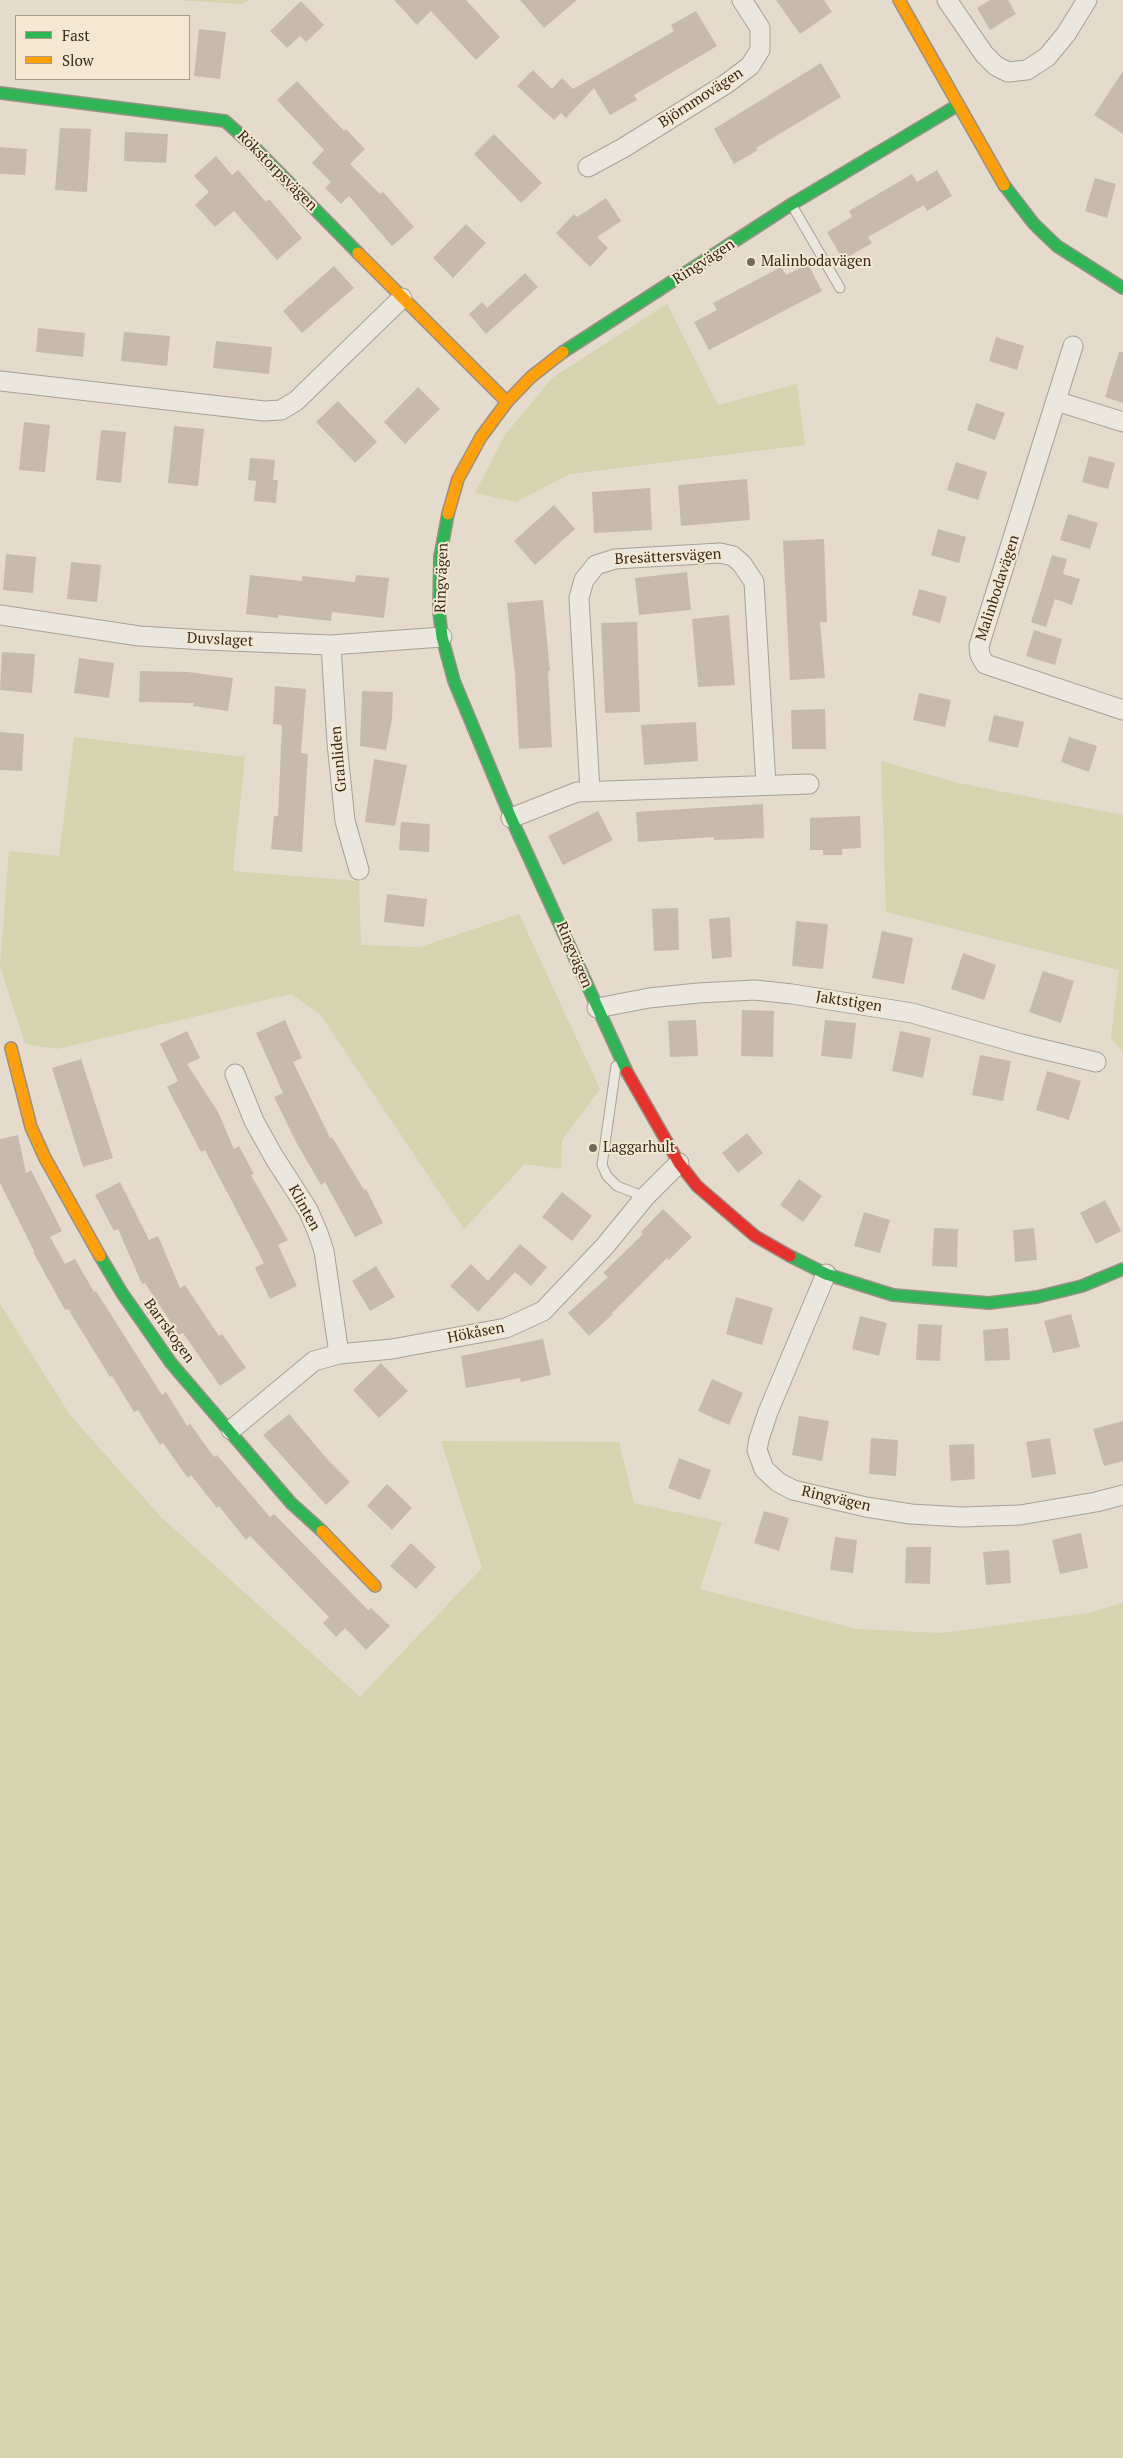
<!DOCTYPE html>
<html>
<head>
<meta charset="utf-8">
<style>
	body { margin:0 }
	#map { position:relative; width:1123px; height:2458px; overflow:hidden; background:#e4dbcd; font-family:"PT Serif",serif }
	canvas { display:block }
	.legend { position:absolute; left:15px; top:15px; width:175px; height:65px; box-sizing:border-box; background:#f5e8d2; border:1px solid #a99b8a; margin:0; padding:6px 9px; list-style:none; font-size:15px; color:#38281e }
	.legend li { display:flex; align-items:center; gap:10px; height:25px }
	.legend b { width:25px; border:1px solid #a99b8a }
</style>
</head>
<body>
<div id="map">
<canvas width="1123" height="2458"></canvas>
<ul class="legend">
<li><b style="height:6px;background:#30b455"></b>Fast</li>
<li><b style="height:6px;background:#ff9f0a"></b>Slow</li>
</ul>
</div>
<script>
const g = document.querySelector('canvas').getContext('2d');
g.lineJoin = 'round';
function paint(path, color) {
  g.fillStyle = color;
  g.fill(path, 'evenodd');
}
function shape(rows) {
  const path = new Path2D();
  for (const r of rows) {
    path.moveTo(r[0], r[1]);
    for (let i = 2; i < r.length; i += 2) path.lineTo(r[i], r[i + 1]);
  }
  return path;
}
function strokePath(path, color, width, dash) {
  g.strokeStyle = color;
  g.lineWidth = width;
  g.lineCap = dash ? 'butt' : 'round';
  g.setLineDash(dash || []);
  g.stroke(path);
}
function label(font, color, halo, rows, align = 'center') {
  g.font = font + ' "PT Serif",serif';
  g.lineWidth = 4;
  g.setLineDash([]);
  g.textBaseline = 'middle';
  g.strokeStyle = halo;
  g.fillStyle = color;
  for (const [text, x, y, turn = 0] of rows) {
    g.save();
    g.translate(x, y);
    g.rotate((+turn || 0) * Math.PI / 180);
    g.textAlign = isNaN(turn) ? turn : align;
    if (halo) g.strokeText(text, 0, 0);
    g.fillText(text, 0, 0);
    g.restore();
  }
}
const green = shape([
	[176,0,249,0,242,4],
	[667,304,718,405,797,384,805,445,570,474,516,502,475,493,505,435,552,378],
	[74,737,245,757,233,871,359,881,361,945,420,947,519,914,600,1089,562,1140,561,1169,525,1164,464,1229,320,1014,291,994,57,1049,25,1044,0,966,9,851,59,856],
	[881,761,958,783,1123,815,1123,1052,1111,1038,1119,970,886,912],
	[0,1304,70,1415,160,1516,360,1697,482,1568,441,1441,619,1442,634,1503,722,1522,700,1589,857,1629,943,1633,1087,1613,1123,1603,1123,2458,0,2458]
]);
const building = shape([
	[394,0,466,0,500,37,476,60,431,11,417,25],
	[520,0,577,0,544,28],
	[776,0,824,0,832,12,800,34],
	[990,0,1008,0,1016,14,990,30,977,8],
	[301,1,324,25,306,42,300,36,287,48,270,31],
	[696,11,717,46,634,95,637,100,610,115,594,88,566,118,561,113,554,120,517,86,533,70,552,89,562,78,573,89,674,31,671,25],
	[199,29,226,32,220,79,194,76],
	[821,63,841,97,756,148,758,150,734,164,714,129],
	[1123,71,1123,134,1094,115],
	[297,81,344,131,346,129,365,149,350,164,380,194,383,192,414,227,392,246,349,196,341,204,325,188,331,182,312,163,324,150,277,100],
	[60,128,91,129,87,192,55,190],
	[125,132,168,134,166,163,124,161],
	[494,134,542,183,521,203,474,154],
	[0,147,27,149,25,175,0,174],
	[216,156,232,175,238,170,266,202,269,199,302,238,277,260,234,211,215,227,195,205,209,192,194,176],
	[937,170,952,196,927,211,924,205,868,237,872,243,843,260,827,232,852,217,849,211,912,174,917,182],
	[1095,178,1116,184,1107,218,1085,211],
	[606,198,621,221,597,237,608,248,590,267,556,233,574,214,577,217],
	[466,224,486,243,453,278,433,258],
	[808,264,822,291,709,350,694,322,717,310,713,303,781,267,786,275],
	[334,266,354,288,302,333,283,311],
	[525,273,538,287,486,334,469,314,482,302,487,308],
	[38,328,85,333,83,357,36,352],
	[124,332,170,336,167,366,121,361],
	[996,337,1024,346,1017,370,989,361],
	[216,341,272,347,269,374,213,368],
	[1119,352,1123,352,1123,403,1105,397],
	[418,387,440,409,405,444,384,422],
	[338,401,377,442,355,463,316,422],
	[976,403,1005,413,995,440,967,430],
	[24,422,50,425,45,472,19,470],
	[174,426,204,429,198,486,168,483],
	[101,430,126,432,121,483,96,480],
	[1089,456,1115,463,1108,489,1082,482],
	[250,458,275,460,273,480,278,480,276,503,254,501,256,481,248,480],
	[956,462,987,472,978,500,947,490],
	[747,479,750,520,681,526,678,485],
	[650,488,652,530,594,533,592,492],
	[554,505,575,529,535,565,514,541],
	[1068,514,1098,523,1090,549,1060,540],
	[938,529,966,537,959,563,931,555],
	[824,539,827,622,820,622,825,678,790,680,783,541],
	[6,554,36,557,33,593,3,590],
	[1052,555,1067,559,1063,574,1080,579,1072,605,1055,599,1046,627,1031,622],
	[71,562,101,565,97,602,67,599],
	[687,572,691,610,639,615,635,578],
	[250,575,302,581,302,576,355,582,356,575,389,578,384,618,332,612,331,621,278,615,278,618,246,614],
	[919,589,947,597,940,623,912,615],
	[543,600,550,671,548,671,552,747,519,749,515,674,507,603],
	[729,615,735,685,698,687,692,619],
	[637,622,640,712,605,713,601,623],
	[1034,630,1062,639,1055,665,1026,656],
	[2,652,35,654,32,693,0,690],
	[79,658,114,663,109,698,74,693],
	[140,671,188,672,233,678,228,711,193,706,194,703,139,702],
	[275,686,306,689,301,753,308,754,302,852,271,849,274,816,278,816,282,725,273,724],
	[362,691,393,692,392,719,386,750,360,746],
	[919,693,951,700,945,727,913,720],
	[825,709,826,749,792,749,791,710],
	[994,715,1024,722,1018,748,988,741],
	[696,722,698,761,644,765,641,725],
	[0,732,24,734,22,771,0,770],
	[1069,737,1097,746,1089,772,1061,762],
	[374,759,407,765,395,826,365,822],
	[763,804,764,838,714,840,714,837,638,842,636,812],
	[598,811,613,840,563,865,548,836],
	[860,816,861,848,842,849,842,855,823,855,823,850,810,850,810,818],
	[401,822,430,824,429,852,399,850],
	[387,894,427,899,424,927,384,922],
	[678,908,679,950,654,951,652,909],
	[730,917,732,957,712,959,709,919],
	[796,921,828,924,823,969,792,966],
	[882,931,913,938,904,984,872,978],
	[963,953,996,965,984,1000,951,989],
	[1043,971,1074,981,1061,1023,1029,1012],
	[742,1010,774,1011,773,1057,741,1056],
	[285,1020,302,1058,293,1062,330,1138,332,1137,364,1190,366,1189,383,1223,355,1237,325,1182,321,1185,296,1142,274,1097,283,1093,256,1033],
	[696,1020,698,1056,670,1057,668,1021],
	[825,1020,856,1023,852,1059,821,1056],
	[187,1031,200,1058,187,1064,218,1112,234,1149,239,1146,254,1174,251,1175,288,1240,278,1245,297,1286,270,1299,255,1268,264,1263,205,1150,201,1152,167,1087,178,1081,160,1044],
	[900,1031,931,1038,923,1078,892,1071],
	[980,1055,1011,1061,1003,1101,972,1095],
	[81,1059,113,1158,83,1167,52,1068],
	[1047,1071,1081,1081,1069,1120,1036,1110],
	[747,1133,763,1153,738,1173,722,1153],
	[18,1135,26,1173,31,1170,62,1231,50,1237,65,1264,75,1259,94,1292,96,1291,162,1395,166,1392,187,1426,190,1424,214,1457,217,1455,270,1517,274,1514,368,1610,371,1608,390,1626,366,1650,345,1628,336,1637,323,1623,329,1617,250,1536,246,1540,219,1506,217,1508,191,1475,188,1478,163,1443,160,1445,138,1410,134,1412,112,1376,110,1377,68,1309,65,1310,33,1252,34,1251,0,1183,0,1139],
	[799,1179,822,1196,803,1222,780,1205],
	[120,1182,149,1240,158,1236,180,1288,185,1285,219,1336,222,1334,246,1368,220,1386,183,1333,179,1335,145,1283,142,1284,118,1229,114,1231,95,1195],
	[562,1192,592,1216,572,1241,542,1217],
	[1105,1200,1121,1231,1096,1244,1080,1213],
	[663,1209,692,1237,669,1260,667,1258,612,1313,613,1314,589,1336,568,1313,608,1277,603,1273,643,1234,641,1232],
	[864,1212,890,1220,880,1253,854,1246],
	[934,1228,958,1229,957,1267,932,1266],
	[1034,1228,1037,1260,1015,1262,1013,1230],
	[520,1244,547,1267,531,1286,515,1272,478,1312,450,1286,471,1264,488,1281],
	[376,1266,395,1297,370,1311,352,1281],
	[736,1297,773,1308,762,1345,726,1334],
	[1071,1314,1080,1347,1053,1353,1044,1321],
	[860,1316,887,1323,879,1356,852,1349],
	[918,1324,942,1325,940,1361,916,1360],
	[1008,1328,1010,1360,985,1361,983,1330],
	[543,1339,551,1375,521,1382,520,1378,466,1388,461,1356],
	[381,1363,408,1391,379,1418,353,1390],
	[712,1379,743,1393,729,1425,698,1411],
	[289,1414,327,1459,350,1482,326,1505,263,1435],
	[799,1416,829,1421,822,1461,792,1455],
	[1123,1421,1123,1461,1104,1466,1093,1429],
	[871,1438,898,1440,896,1476,869,1474],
	[1050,1438,1056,1474,1032,1478,1026,1442],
	[974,1444,975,1479,951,1481,949,1445],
	[679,1458,711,1470,700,1500,668,1488],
	[387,1484,412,1508,392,1530,367,1506],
	[764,1511,789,1518,779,1551,754,1543],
	[1081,1533,1088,1568,1060,1574,1052,1540],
	[835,1537,857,1540,853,1573,830,1570],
	[411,1543,436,1567,416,1589,390,1566],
	[906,1547,931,1547,930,1584,905,1583],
	[1009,1550,1011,1583,986,1585,983,1552]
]);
const lane = shape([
	[793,207,840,288],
	[616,1066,602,1165,607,1176,617,1186,645,1197]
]);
const street = shape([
	[947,0,984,54,996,66,1008,72,1027,70,1047,57,1066,34,1087,0],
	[588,167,623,148,726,84,750,66,760,50,760,28,742,0],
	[1073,346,979,646,980,655,985,664,1123,710],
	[0,381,264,411,281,410,296,401,402,298],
	[1056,401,1123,422],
	[0,615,139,636,205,640,331,645,442,637],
	[331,645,337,743,345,821,359,870],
	[590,791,579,598,584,580,596,565,615,559,720,553,733,556,742,564,754,582,766,785],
	[511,818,577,792,809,784],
	[597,1008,649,998,698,993,755,990,792,994,912,1013,1021,1044,1096,1062],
	[235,1074,254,1121,274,1157,308,1210,318,1233,324,1251,339,1354],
	[826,1274,768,1412,759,1439,757,1450,764,1469,778,1482,793,1490,866,1507,911,1514,962,1517,1020,1515,1096,1502,1123,1495],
	[231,1430,314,1361,339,1354,392,1349,506,1328,543,1311,605,1246,645,1197,679,1163]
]);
const fast = shape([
	[0,93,225,121,254,147,358,253],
	[1004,185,1034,224,1057,246,1123,288],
	[563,352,792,204,958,105],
	[448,514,440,557,439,611,442,637,454,681,511,818,627,1072],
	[100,1256,122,1293,171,1363,291,1503,322,1531],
	[790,1256,826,1274,893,1295,989,1303,1037,1297,1082,1286,1123,1269]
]);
const slow = shape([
	[899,0,1004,185],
	[358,253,507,402],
	[448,514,458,479,481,437,507,402,531,377,563,352],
	[11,1048,31,1127,45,1158,100,1256],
	[322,1531,375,1586]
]);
const jam = shape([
	[627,1072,679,1163,697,1186,755,1236,790,1256]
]);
const markers = [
	[751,262,5,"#74675b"],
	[593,1148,5,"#74675b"]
];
const streetNames = [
	["Björnmovägen",701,98,-33],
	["Rökstorpsvägen",277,171,45],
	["Ringvägen",704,262,-33],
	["Bresättersvägen",668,557,-3],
	["Ringvägen",442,578,-88],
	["Malinbodavägen",998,588,-72],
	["Duvslaget",220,640,3],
	["Granliden",339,759,-95],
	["Ringvägen",574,955,67],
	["Jaktstigen",849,1002,9],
	["Klinten",304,1208,61],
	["Barrskogen",169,1331,54],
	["Hökåsen",476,1333,-11],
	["Ringvägen",836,1499,13]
];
const poiNames = [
	["Malinbodavägen",761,262],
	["Laggarhult",603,1148]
];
paint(green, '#d6d3af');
paint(building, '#c8b9ae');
strokePath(lane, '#a9a096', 11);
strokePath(street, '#a9a096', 21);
strokePath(fast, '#999086', 14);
strokePath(slow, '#999086', 14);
strokePath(jam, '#999086', 14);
strokePath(lane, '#ece7de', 9);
strokePath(street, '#ece7de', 19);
strokePath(fast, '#30b455', 11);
strokePath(slow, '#ff9f0a', 11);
strokePath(jam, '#e5322d', 11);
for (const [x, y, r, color] of markers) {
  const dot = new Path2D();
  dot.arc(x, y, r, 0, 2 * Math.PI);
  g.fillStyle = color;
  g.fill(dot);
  strokePath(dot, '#f5e8d2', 2);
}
label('15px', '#38281e', '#f5e8d2', streetNames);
label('15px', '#38281e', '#f5e8d2', poiNames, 'left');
</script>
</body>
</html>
